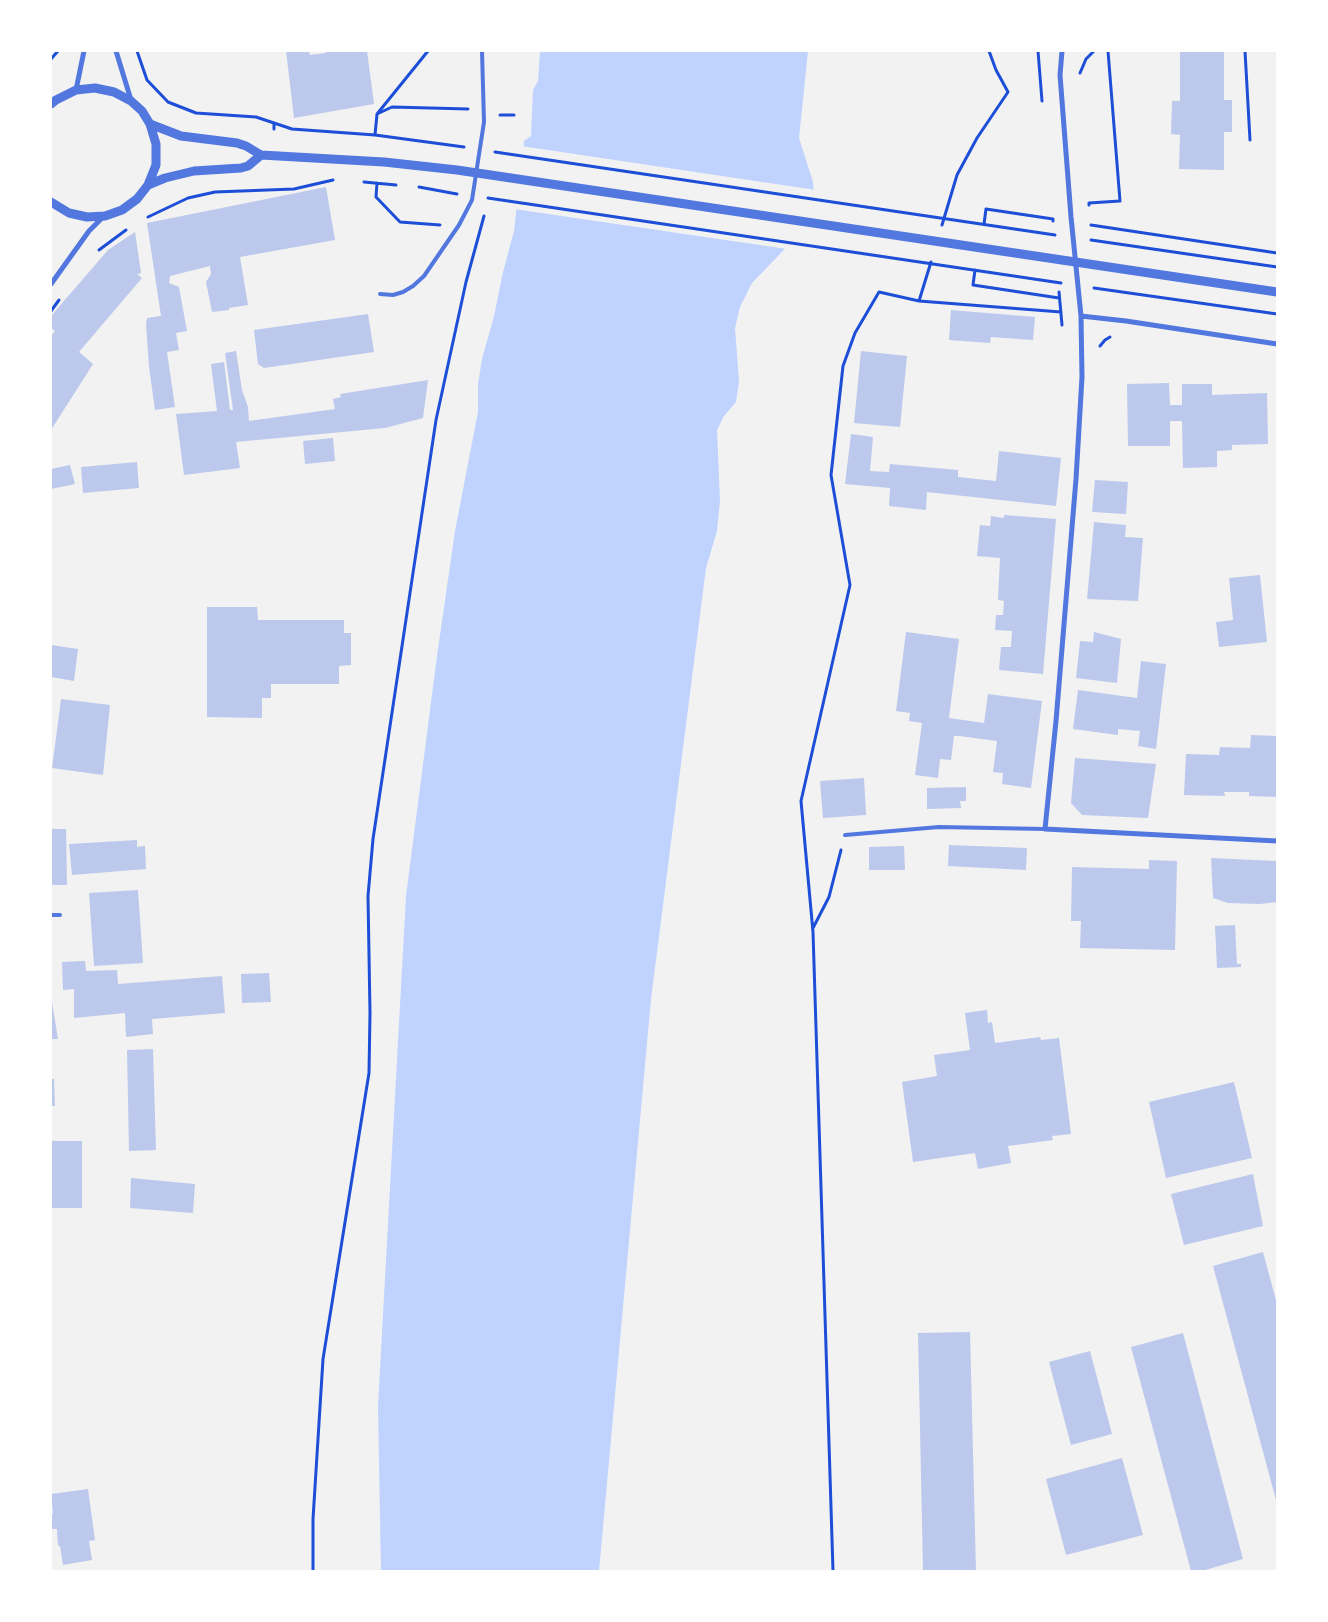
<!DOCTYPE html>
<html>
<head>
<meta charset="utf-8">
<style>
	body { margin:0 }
	#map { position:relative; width:1328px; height:1622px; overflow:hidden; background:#f2f2f2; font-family:"Libre Baskerville",serif }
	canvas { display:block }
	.frame { position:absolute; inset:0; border:52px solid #fff; pointer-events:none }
</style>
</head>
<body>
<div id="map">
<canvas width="1328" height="1622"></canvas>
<div class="frame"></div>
</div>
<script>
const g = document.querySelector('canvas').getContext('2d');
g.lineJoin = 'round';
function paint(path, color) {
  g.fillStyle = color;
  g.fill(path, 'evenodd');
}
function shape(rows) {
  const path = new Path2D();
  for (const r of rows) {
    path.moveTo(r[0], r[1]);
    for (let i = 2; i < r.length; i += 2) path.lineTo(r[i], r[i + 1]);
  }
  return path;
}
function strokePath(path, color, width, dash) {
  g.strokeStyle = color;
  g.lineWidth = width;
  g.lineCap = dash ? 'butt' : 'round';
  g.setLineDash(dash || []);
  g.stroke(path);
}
const water = shape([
	[540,51,808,51,799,138,813,182,815,206,804,229,752,283,740,307,735,328,739,382,736,402,724,416,717,430,720,501,717,531,706,568,651,999,599,1571,381,1571,378,1406,406,896,437,656,455,531,478,412,478,384,482,359,494,316,503,272,514,231,524,141,531,136,533,90,538,81]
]);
const pier = shape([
	[521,146,816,190,817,206,806,230,787,249,514,209]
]);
const building = shape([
	[286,51,309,51,310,55,326,53,325,51,367,51,374,104,294,118],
	[1180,51,1224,51,1224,100,1232,100,1232,132,1224,132,1224,170,1179,169,1180,135,1171,134,1172,101,1180,101],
	[326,187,335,240,240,257,248,305,229,308,229,310,212,312,206,282,211,274,210,266,170,276,169,283,179,287,187,331,176,333,179,350,167,352,175,407,155,410,149,367,146,324,147,318,161,316,147,223],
	[135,232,141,273,137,274,142,278,79,352,93,364,51,430,51,336,55,331,51,328,51,316,108,250],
	[951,310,1035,317,1033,340,991,337,990,343,949,340],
	[368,314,374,352,264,368,258,364,254,330],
	[236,351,242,390,248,407,249,421,335,409,333,399,341,397,340,394,428,380,423,418,385,428,236,442,240,468,184,475,176,414,217,411,211,364,224,362,230,410,233,410,225,353],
	[861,351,907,356,900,427,854,423],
	[1169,383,1170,405,1182,405,1182,384,1212,384,1212,395,1267,393,1268,444,1232,445,1232,450,1217,451,1217,467,1183,468,1182,421,1170,421,1170,446,1128,446,1127,384],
	[851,434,873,437,870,471,889,472,890,464,958,470,958,477,996,481,999,451,1061,458,1056,506,927,492,926,510,889,506,890,488,845,484],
	[333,438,335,461,305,464,303,441],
	[137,462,139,488,83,493,81,467],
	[70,465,75,484,51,489,51,469],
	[1095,480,1128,482,1126,514,1092,512],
	[1004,515,1056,519,1043,674,999,670,1001,647,1011,647,1012,631,995,630,996,615,1003,615,1004,601,998,600,1000,558,977,556,980,525,990,526,991,516,1004,518],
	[1094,522,1126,525,1125,537,1143,538,1138,601,1087,599],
	[1260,575,1267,642,1219,647,1216,622,1233,620,1229,578],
	[207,607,257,607,258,620,344,620,344,633,351,633,351,665,339,666,339,684,271,684,271,698,262,698,262,718,207,717],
	[906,632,959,639,949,718,984,723,988,694,1042,701,1031,788,1002,784,1003,773,993,772,997,741,959,736,954,736,951,760,940,759,938,778,915,775,922,723,909,721,910,713,896,711],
	[1094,632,1121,639,1117,683,1076,678,1080,641,1093,642],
	[51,645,78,649,74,681,51,677],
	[1141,661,1166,664,1156,749,1138,746,1140,731,1118,729,1118,735,1073,729,1078,690,1137,698],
	[61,699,110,705,103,775,52,768],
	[1251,735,1277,736,1277,797,1249,796,1249,792,1224,792,1225,796,1184,795,1186,754,1219,755,1220,747,1250,748],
	[1075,758,1156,764,1148,818,1082,815,1071,803],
	[864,778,866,815,823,818,820,781],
	[966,787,966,801,960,801,961,808,927,809,927,788],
	[51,829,66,829,67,885,51,885],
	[137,840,137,847,145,846,146,869,72,875,69,844],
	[949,845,1027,848,1026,870,948,866],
	[904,846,905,870,869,870,869,847],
	[1211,858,1277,861,1277,902,1260,904,1228,903,1213,898],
	[1149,860,1177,861,1175,950,1080,948,1081,921,1071,921,1072,867,1149,869],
	[138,890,143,963,94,966,89,893],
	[1235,925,1237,964,1241,964,1241,967,1217,968,1215,926],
	[85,961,86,971,117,970,118,984,222,976,225,1013,152,1019,153,1034,126,1037,125,1013,74,1018,74,989,63,990,62,962],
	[269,973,271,1002,242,1003,241,974],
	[51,996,58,1039,51,1039],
	[987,1010,988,1023,992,1022,995,1043,1040,1037,1041,1040,1059,1038,1071,1134,1052,1136,1053,1140,1008,1146,1011,1163,978,1169,975,1153,913,1162,902,1082,937,1076,934,1055,970,1050,965,1013],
	[153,1049,156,1150,129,1151,127,1050],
	[51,1079,54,1079,55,1106,51,1106],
	[1234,1082,1252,1158,1166,1178,1149,1102],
	[51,1141,82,1141,82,1208,51,1208],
	[1253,1174,1263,1226,1184,1245,1171,1194],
	[131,1178,195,1184,193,1213,130,1208],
	[1263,1252,1277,1304,1276,1500,1213,1266],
	[970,1332,976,1571,923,1571,918,1333],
	[1183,1333,1243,1559,1202,1571,1191,1571,1131,1347],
	[1090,1351,1112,1434,1071,1445,1049,1362],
	[1122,1458,1143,1535,1066,1555,1046,1479],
	[88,1489,95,1540,89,1541,92,1560,63,1565,60,1546,58,1546,57,1529,52,1529,51,1526,51,1514,53,1514,51,1494]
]);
const path = shape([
	[137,51,147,80,168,102,196,113,256,117,292,129,375,135,464,147],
	[1038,51,1042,101],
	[1245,51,1250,140],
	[51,59,58,51],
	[1080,73,1086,59,1094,51],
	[377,114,392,107,468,109],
	[500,115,514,115],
	[274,129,274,123],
	[375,135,377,114,428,51],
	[495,152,1055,235],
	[364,182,396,185],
	[377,183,376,197,400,222,440,225],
	[419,187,457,194],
	[488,198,1061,283],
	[1089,205,1089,203,1120,201,1108,51],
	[148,217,188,198,215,192,294,189,333,180],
	[984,224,986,209,1053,219,1053,221],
	[942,225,957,175,977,138,1008,92,996,70,989,51],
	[1091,225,1277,253],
	[1091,240,1277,267],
	[99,250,126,230],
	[975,270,973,285,1059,298],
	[1094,288,1277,314],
	[1059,292,1062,325],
	[919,301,931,262],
	[51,311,59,300],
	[1100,346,1105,340,1110,337],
	[813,928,829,897,841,850],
	[313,1571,313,1519,323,1359,369,1073,370,1013,368,896,373,839,436,420,466,282,484,216],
	[833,1571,813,932,801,801,850,585,831,475,843,366,855,333,879,292,919,301,1061,312]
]);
const service = shape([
	[380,294,393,295,403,292,413,286,424,276,459,225,472,200,484,122,482,51],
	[845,835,939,827,1045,829],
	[51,915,60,915]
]);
const minor = shape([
	[116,51,131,100],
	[1062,51,1060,75,1071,217,1081,316,1082,377,1076,479,1056,721,1045,829,1277,841],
	[76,90,84,51],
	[51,284,89,231,103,217],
	[1081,316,1126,321,1277,344]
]);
const tertiary = shape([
	[51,104,56,100,76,90,95,88,114,92,131,101,142,111,150,124,156,144,156,165,148,185,137,199,122,210,105,216,87,217,69,213,51,202],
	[150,124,181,136,237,143,246,146,261,155,384,162,457,170,1277,292],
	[148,185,165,178,194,171,241,168,248,166,261,155]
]);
paint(water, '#bfd3fe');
paint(pier, '#f2f2f2');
paint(building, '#bdc9ec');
strokePath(path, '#1d4ed8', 3);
strokePath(service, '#5277de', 4);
strokePath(minor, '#5277de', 5);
strokePath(tertiary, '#5277de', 9);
</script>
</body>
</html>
